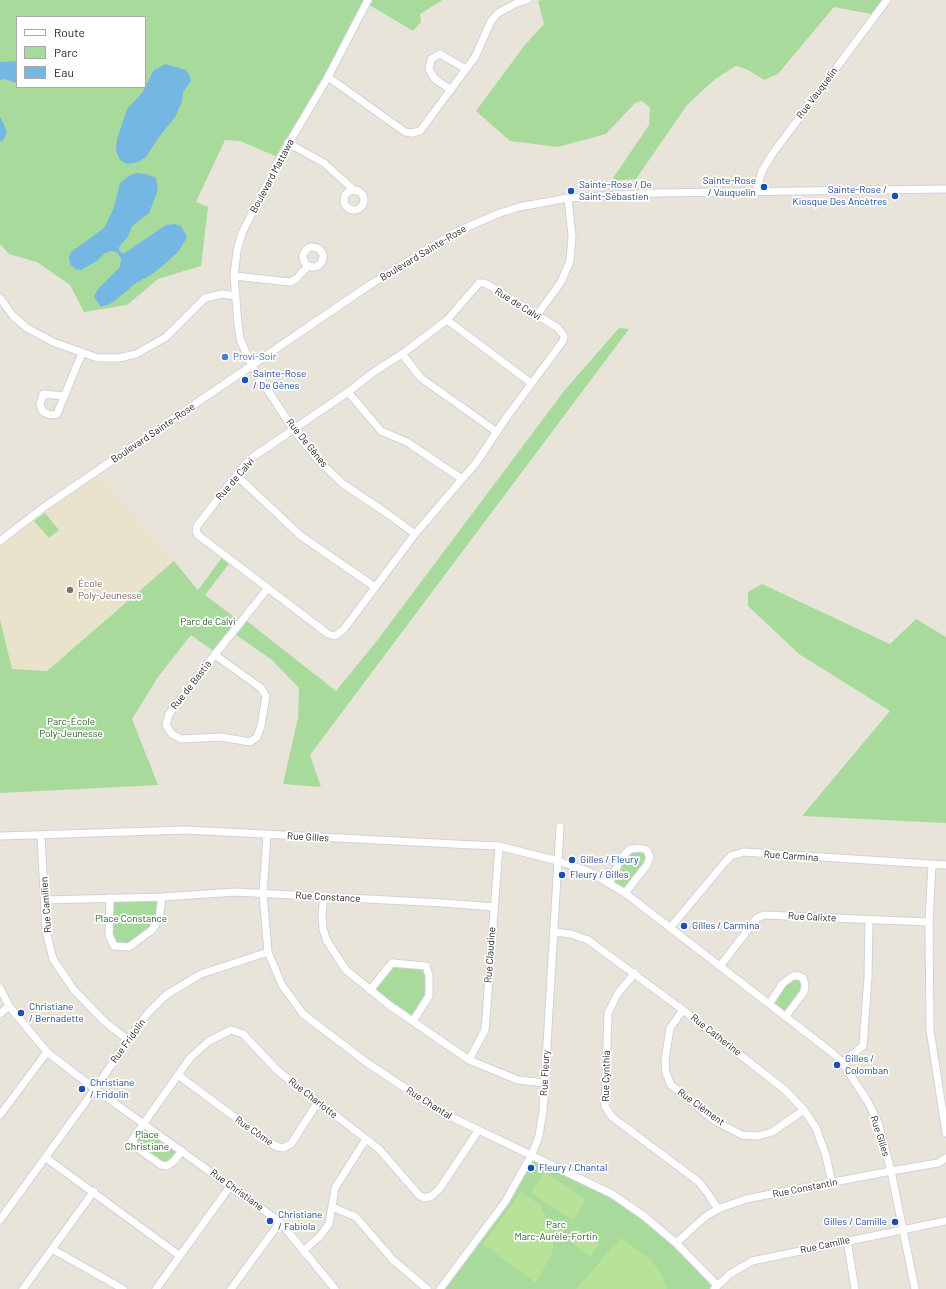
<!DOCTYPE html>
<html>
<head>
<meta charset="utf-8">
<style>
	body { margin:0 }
	#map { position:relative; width:946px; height:1289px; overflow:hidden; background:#e9e4da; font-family:Barlow,sans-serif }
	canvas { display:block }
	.legend { position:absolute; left:16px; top:16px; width:130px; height:72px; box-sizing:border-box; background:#fff; border:1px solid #a9a9a9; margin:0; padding:5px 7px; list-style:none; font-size:12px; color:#272727 }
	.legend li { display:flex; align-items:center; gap:8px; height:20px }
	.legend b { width:20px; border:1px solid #a9a9a9 }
</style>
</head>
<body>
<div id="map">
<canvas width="946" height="1289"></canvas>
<ul class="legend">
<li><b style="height:5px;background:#fff"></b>Route</li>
<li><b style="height:11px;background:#a8db9b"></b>Parc</li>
<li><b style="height:11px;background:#75b7e3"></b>Eau</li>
</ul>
</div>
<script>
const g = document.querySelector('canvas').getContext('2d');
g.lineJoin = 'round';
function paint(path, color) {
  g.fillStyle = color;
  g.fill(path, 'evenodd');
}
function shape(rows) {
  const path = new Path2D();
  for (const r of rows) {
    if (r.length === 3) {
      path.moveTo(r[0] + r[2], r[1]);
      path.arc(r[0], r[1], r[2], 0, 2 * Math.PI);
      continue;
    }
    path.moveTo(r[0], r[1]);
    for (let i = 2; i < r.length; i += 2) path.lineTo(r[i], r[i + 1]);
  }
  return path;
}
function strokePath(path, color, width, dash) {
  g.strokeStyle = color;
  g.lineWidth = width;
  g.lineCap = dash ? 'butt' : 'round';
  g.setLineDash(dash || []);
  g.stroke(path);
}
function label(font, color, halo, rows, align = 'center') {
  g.font = font + ' Barlow,sans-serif';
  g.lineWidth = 3.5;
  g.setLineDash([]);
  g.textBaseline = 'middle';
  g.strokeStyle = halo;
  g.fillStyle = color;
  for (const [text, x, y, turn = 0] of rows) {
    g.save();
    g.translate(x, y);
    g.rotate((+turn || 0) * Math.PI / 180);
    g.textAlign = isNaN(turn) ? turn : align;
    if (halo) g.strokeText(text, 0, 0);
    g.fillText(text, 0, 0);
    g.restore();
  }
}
const education = shape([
	[99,475,174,561,47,671,12,669,0,619,0,546,21,529]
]);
const green = shape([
	[0,0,443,0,420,14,421,22,413,31,366,3,280,158,240,141,225,140,196,202,208,207,201,266,158,279,127,305,84,312,70,285,37,262,9,254,0,244],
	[17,17,145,17,145,87,17,87],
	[542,0,882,0,871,14,834,7,778,74,764,80,748,70,736,66,715,79,687,105,636,179,611,181,649,125,650,108,642,101,635,103,606,134,558,147,510,141,476,111,524,46,544,24,538,1],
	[619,328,629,329,310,755,321,787,283,784,298,718,299,688,272,660,236,635,247,621,336,691,376,642,564,391],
	[45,513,59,530,49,538,34,521],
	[224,555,232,560,205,595,241,622,216,653,191,635,158,677,132,719,158,785,0,793,0,619,12,669,47,671,174,561,198,590],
	[762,584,890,644,916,619,946,637,946,823,802,816,890,711,799,654,748,606,748,592],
	[640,848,650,857,625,893,609,884,621,858],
	[162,897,159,919,129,947,114,946,109,935,110,898],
	[392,963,426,966,429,996,413,1021,370,990],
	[799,976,805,984,786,1016,769,1004,783,983],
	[143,1123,182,1151,174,1161,161,1165,132,1140],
	[532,1154,612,1194,644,1216,717,1285,714,1289,440,1289,477,1241]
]);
const pitch = shape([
	[544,1172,586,1199,573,1220,531,1193],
	[521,1192,540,1205,553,1229,553,1248,551,1255,536,1283,483,1244],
	[578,1229,599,1244,590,1256,569,1241],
	[621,1238,651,1260,663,1277,667,1289,576,1289]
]);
const water = shape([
	[17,61,17,83,4,79,0,80,0,62],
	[165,64,186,70,190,76,191,81,183,92,182,102,175,117,159,137,146,157,138,162,127,164,120,160,116,151,117,139,127,109,142,93,154,70],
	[0,117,7,131,5,137,2,142,0,141],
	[137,173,146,174,156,178,158,190,149,213,132,226,128,237,119,247,119,250,123,254,166,225,175,224,181,226,187,237,179,251,167,262,154,273,136,283,112,303,101,307,94,297,98,289,120,267,121,258,116,252,112,251,105,253,97,261,81,270,75,269,70,264,69,257,71,252,104,228,113,210,120,183,130,175]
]);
const minor = shape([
	[368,0,328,77,280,158,242,233,237,251,234,276,238,324,240,339,252,366,293,429,318,460,343,484,385,512,415,534],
	[328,77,405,132,412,133,420,131,475,57,491,21,498,13,517,3,527,0],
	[451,90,435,79,429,69,431,59,440,54,466,69],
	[288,143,324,163,355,191],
	[354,200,10],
	[756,191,762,171,773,153,887,0],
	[313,257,10],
	[234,276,290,282,296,279,308,266],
	[479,283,484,283,490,286,558,328,564,336,563,341,506,418,476,463,415,534,344,629,335,636,328,634,198,535,196,531,197,526,242,468,253,457,348,392,375,371,402,354,447,320,479,283],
	[0,298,13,316,27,328,53,342,98,358,119,358,136,354,166,337,205,298,222,294,236,296],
	[537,315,561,282,570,261,572,236,568,198],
	[447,320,531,383],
	[402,354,421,378,497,432],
	[348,392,381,431,407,442,462,479],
	[64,396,43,394,40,405,43,412,50,415,57,414,82,353],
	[236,475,301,536,375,587],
	[0,541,44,507,368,286,454,233,497,214,519,207,568,198,655,193,946,189],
	[215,655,261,688,266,696,261,726,257,737,250,742,221,737,181,739,172,734,166,725,169,714,216,653,268,588],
	[267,835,263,893,268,952,282,985,303,1014,366,1062,441,1112,612,1194,644,1216,676,1243,717,1285],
	[0,836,186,830,474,845,499,846,558,861,588,871,625,893,830,1051,842,1062,868,1102,878,1123,891,1171,915,1289],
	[41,836,46,931,53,959,74,990,105,1022,128,1040],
	[932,865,929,922,930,1030,946,1133],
	[609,884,621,858,630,849,640,848,647,850,650,857,647,865,625,893],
	[324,896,322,914,323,929,327,941,346,970,389,1005,469,1060,518,1080,545,1083],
	[110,898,109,935,114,946,129,947,152,930,159,919,162,897],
	[45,900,162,897,236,892,443,903,494,907],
	[670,928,726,861,731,856,744,852,946,865],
	[554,932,571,934,588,940,683,1010,785,1090,804,1110,816,1128,826,1156,832,1183],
	[720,966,757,918,764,915,929,922],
	[635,973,618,993,608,1013,605,1106,612,1117,699,1182,708,1194,718,1209],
	[0,988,9,1006,47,1052,95,1089,280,1222,335,1289],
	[370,990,392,963,426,966,429,976,429,996,413,1021],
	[769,1004,783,983,793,976,799,976,803,978,805,984,804,992,786,1016],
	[683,1010,670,1028,665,1060,666,1073,671,1085,715,1121,742,1135,758,1136,772,1132,804,1110],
	[0,1014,9,1006],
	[469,1060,485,1030,499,846],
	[842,1062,863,1046,868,977,869,920],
	[178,1075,268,1142,278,1147,283,1148,291,1144,318,1102],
	[0,1115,47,1052],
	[182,1151,174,1161,167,1166,161,1165,137,1148,132,1140,190,1058,209,1041,231,1030,243,1034,278,1071,379,1149,419,1195,424,1198,432,1196,440,1188,478,1131],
	[46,1158,180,1256],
	[332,1207,356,1217,393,1260,427,1289],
	[0,1220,95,1089,128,1040,148,1013,166,995,201,974,268,952],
	[847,1240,855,1289],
	[676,1243,706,1216,718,1209,746,1199,891,1171,938,1163,946,1158],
	[52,1249,123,1289],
	[303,1251,320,1236,329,1224,335,1188,366,1139],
	[23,1289,94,1191],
	[156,1289,231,1185],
	[231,1289,280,1222],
	[440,1289,505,1202,532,1154,539,1136,543,1111,560,827],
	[714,1289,730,1274,752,1261,946,1221]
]);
const markers = [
	[764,187,4,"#1a4fb4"],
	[571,191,4,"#1a4fb4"],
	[895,196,4,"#1a4fb4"],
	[225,357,4,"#3f7fe0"],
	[245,380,4,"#1a4fb4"],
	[70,590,4,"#8d6e63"],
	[572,860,4,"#1a4fb4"],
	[562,875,4,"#1a4fb4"],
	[684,926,4,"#1a4fb4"],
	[21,1013,4,"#1a4fb4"],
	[837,1065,4,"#1a4fb4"],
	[82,1089,4,"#1a4fb4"],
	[531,1168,4,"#1a4fb4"],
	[270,1221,4,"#1a4fb4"],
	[895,1222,4,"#1a4fb4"]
];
const streetNames = [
	["Rue Vauquelin",817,93,-53],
	["Boulevard Mattawa",272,176,-62],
	["Boulevard Sainte-Rose",423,253,-31],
	["Rue de Calvi",518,304,32],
	["Boulevard Sainte-Rose",153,433,-34],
	["Rue De Gênes",307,443,51],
	["Rue de Calvi",235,479,-49],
	["Rue de Bastia",191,685,-52],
	["Rue Gilles",308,837,3],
	["Rue Carmina",791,856,4],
	["Rue Constance",328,897,3],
	["Rue Camilien",46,905,-94],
	["Rue Calixte",812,917,3],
	["Rue Claudine",490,955,-86],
	["Rue Catherine",716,1035,38],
	["Rue Fridolin",128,1041,-54],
	["Rue Fleury",545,1073,-87],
	["Rue Cynthia",606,1076,-89],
	["Rue Charlotte",313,1098,38],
	["Rue Chantal",429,1103,32],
	["Rue Clément",701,1107,36],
	["Rue Côme",254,1131,35],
	["Rue Gilles",880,1136,72],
	["Rue Constantin",805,1188,-11],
	["Rue Christiane",237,1190,36],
	["Rue Camille",825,1245,-12]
];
const transitNames = [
	["Sainte-Rose",756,181,"right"],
	["/ Vauquelin",756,193,"right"],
	["Sainte-Rose / De",579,185],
	["Saint-Sébastien",579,197],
	["Sainte-Rose /",887,190,"right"],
	["Kiosque Des Ancètres",887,202,"right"],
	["Sainte-Rose",253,374],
	["/ De Gênes",253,386],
	["Gilles / Fleury",580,860],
	["Fleury / Gilles",570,875],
	["Gilles / Carmina",692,926],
	["Christiane",29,1007],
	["/ Bernadette",29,1019],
	["Gilles /",845,1059],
	["Colomban",845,1071],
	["Christiane",90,1083],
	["/ Fridolin",90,1095],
	["Fleury / Chantal",539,1168],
	["Christiane",278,1215],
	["/ Fabiola",278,1227],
	["Gilles / Camille",887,1222,"right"]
];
const shopNames = [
	["Provi-Soir",233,357]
];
const educationNames = [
	["École",78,584],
	["Poly-Jeunesse",78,596]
];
const parkNames = [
	["Parc de Calvi",208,622],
	["Parc-École",71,722],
	["Poly-Jeunesse",71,734],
	["Place Constance",131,919],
	["Place",147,1135],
	["Christiane",147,1147],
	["Parc",556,1225],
	["Marc-Aurèle-Fortin",556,1237]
];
paint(education, '#e9e3cb');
paint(green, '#a8db9b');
paint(pitch, '#b8e297');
paint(water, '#75b7e3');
strokePath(minor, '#d0d1df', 9);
strokePath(minor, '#fff', 7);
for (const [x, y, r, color] of markers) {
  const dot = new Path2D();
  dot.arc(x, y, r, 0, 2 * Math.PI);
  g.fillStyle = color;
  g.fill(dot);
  strokePath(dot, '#fff', 1.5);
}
label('10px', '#272727', '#fff', streetNames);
label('10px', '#164399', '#fff', transitNames, 'left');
label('10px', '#366cbe', '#fff', shopNames, 'left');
label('10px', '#785e54', '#fff', educationNames, 'left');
label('10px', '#245d1f', '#fff', parkNames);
</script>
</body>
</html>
